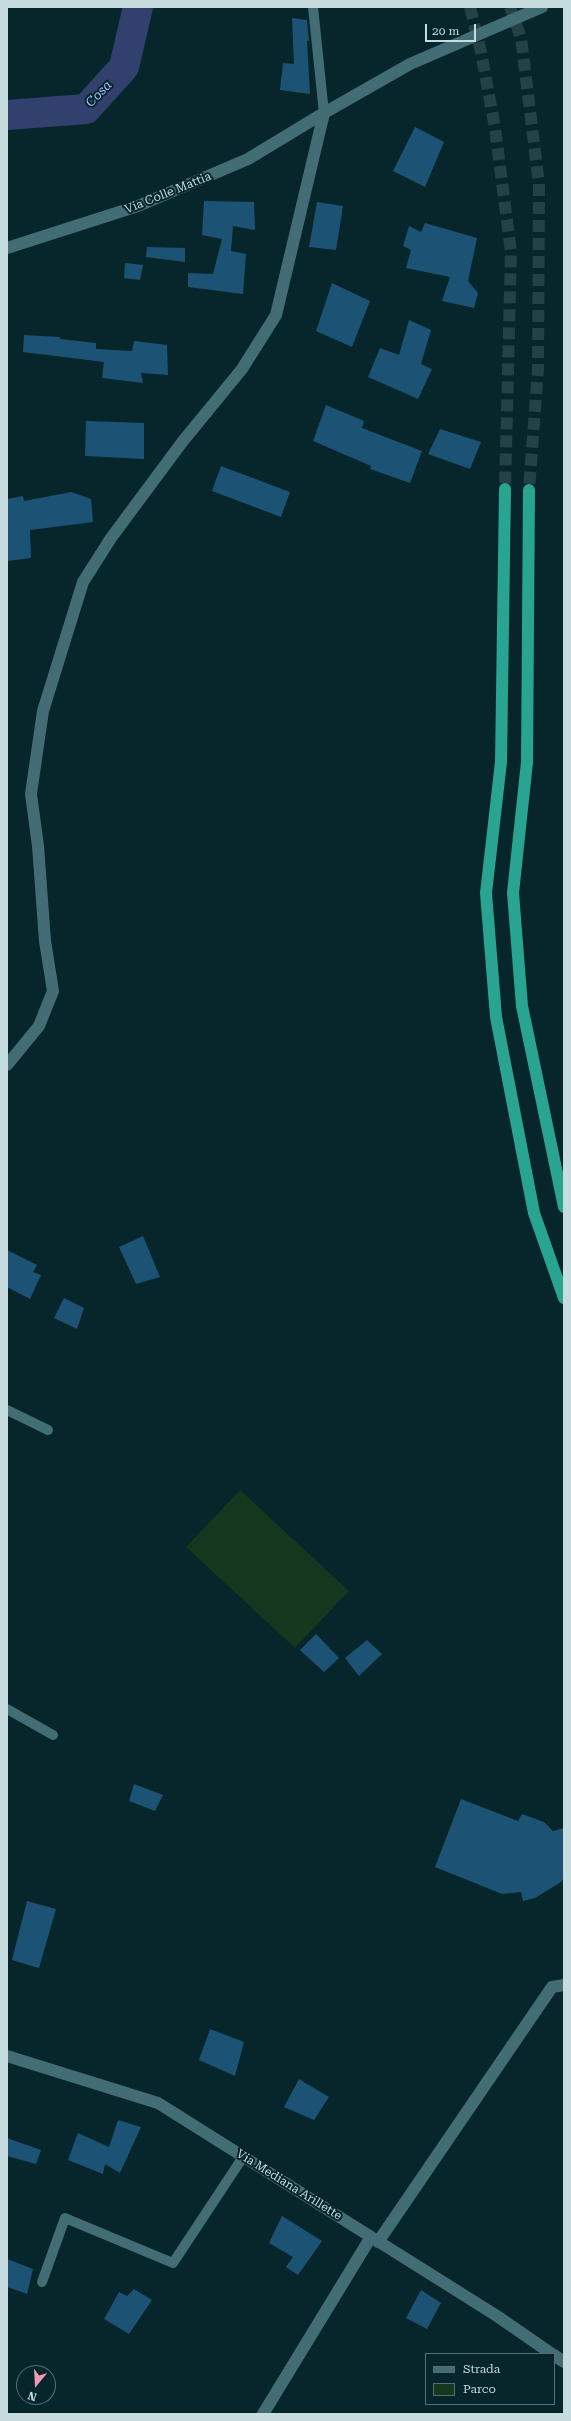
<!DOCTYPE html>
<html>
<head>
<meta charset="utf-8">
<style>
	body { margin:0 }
	#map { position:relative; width:571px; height:2421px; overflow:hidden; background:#06262b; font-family:"Roboto Serif",serif }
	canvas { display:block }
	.frame { position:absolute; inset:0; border:8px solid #c6dcdf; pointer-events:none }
	.legend { position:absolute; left:425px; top:2353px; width:130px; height:52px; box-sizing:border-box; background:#06262b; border:1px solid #536f73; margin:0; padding:5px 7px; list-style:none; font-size:12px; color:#c6dcdf }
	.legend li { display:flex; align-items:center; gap:8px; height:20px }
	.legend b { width:20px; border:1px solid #536f73 }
	.north { position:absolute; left:16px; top:2365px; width:40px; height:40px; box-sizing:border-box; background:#06262b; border:1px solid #536f73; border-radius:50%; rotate:198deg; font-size:11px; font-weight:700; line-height:16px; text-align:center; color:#c6dcdf }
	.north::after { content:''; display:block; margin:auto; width:14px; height:18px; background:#f09ab6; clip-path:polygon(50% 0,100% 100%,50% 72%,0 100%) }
	.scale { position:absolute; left:425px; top:24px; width:51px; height:18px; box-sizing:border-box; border:2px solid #c6dcdf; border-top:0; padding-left:5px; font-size:12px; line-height:14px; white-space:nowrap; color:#c6dcdf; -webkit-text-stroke:3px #06262b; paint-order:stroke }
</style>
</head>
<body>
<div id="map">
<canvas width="571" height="2421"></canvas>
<div class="frame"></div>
<ul class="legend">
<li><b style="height:5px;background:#436d74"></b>Strada</li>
<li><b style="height:11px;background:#14371d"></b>Parco</li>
</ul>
<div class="north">N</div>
<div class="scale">20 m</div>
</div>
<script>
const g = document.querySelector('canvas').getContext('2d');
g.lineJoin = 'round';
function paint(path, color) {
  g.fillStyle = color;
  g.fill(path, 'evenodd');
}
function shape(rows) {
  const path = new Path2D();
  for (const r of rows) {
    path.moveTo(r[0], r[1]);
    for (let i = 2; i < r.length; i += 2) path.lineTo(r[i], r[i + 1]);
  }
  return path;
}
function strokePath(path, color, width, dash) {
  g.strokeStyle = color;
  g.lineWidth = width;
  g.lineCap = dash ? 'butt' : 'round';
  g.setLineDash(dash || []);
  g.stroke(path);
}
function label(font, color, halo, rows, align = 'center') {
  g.font = font + ' "Roboto Serif",serif';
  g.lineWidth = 4;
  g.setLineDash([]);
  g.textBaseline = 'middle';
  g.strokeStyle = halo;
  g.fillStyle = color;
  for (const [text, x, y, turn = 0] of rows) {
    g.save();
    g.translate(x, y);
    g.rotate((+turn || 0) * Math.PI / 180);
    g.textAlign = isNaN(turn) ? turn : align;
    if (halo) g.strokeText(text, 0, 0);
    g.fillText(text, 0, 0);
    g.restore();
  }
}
const green = shape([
	[240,1490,349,1591,295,1648,186,1547]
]);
const river = shape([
	[7,115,86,109,124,67,138,7]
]);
const building = shape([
	[292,18,307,20,309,41,307,41,310,94,280,90,283,63,294,64],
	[415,127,444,142,425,187,393,171],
	[204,201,254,202,255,230,233,226,231,251,246,254,243,294,188,287,188,273,213,274,222,239,202,235],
	[317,202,343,206,336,250,309,247],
	[425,223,477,238,468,281,478,293,474,308,442,301,450,277,406,268,411,250,403,246,409,226,421,232],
	[147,247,185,248,185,262,146,257],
	[125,263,143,265,140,280,124,278],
	[332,283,370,301,352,347,316,331],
	[409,320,431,330,421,364,432,369,418,399,368,377,380,348,399,355],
	[24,335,60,337,60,339,96,343,96,349,132,351,134,341,167,345,168,375,141,373,143,383,102,378,104,362,23,352],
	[326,405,364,421,362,428,422,451,410,483,370,469,371,466,313,441],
	[86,421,144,423,144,459,85,456],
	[440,429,481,442,470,469,428,454],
	[221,466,290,492,281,517,212,491],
	[71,492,91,499,93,522,30,530,31,558,7,561,7,499,23,496,24,501],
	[143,1236,160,1277,136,1284,119,1247],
	[7,1250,37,1265,33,1272,41,1275,30,1299,7,1287],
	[64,1298,84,1308,77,1329,54,1318],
	[316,1634,339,1658,324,1672,300,1650],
	[367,1640,382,1654,359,1676,345,1658],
	[134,1784,163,1795,155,1811,129,1801],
	[461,1799,518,1821,522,1814,544,1822,553,1831,564,1828,564,1878,561,1882,535,1898,523,1901,521,1892,502,1894,435,1867],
	[27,1901,56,1909,39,1968,12,1960],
	[210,2029,244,2042,235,2076,199,2060],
	[299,2079,329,2097,314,2120,284,2107],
	[118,2120,141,2127,120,2173,105,2164,103,2174,68,2160,78,2133,109,2147],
	[7,2138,41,2150,36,2164,7,2156],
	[282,2216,322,2241,298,2275,286,2267,293,2257,269,2243],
	[7,2259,33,2269,27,2294,7,2287],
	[134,2289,152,2300,129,2334,104,2319,119,2292,127,2296],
	[421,2290,441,2303,427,2329,406,2318]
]);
const highwayTunnel = shape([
	[470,7,481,52,495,128,511,252,505,489],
	[510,7,521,38,539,184,538,369,529,490]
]);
const lane = shape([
	[313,7,324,113],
	[7,1410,48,1430],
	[7,1709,53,1735],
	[42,2282,65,2218,173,2263,243,2157]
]);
const street = shape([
	[7,248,138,206,248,159,324,113,410,64,542,7],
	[7,1065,39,1026,53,991,45,941,38,846,31,794,43,711,83,582,111,538,183,441,242,369,276,315,324,113],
	[7,2056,158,2103,497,2316,552,2354],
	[378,2242,552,1987,564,1985],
	[554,2355,564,2362],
	[263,2414,371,2237]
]);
const highway = shape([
	[505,489,501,762,486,893,496,1017,534,1213,564,1298],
	[529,490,527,762,513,893,522,1006,564,1207]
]);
const streetNames = [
	["Via Colle Mattia",168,193,-22],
	["Via Mediana Arillette",289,2185,32]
];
const waterNames = [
	["Cosa",99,94,-46]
];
paint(green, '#14371d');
strokePath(river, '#32406d', 30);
paint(building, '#1c5375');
strokePath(highwayTunnel, '#234146', 12, [12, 6]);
strokePath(lane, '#436d74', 10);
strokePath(street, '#436d74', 12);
strokePath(highway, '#28a491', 12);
label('12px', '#c6dcdf', '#06262b', streetNames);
label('italic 13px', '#aabffb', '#06262b', waterNames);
</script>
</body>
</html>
